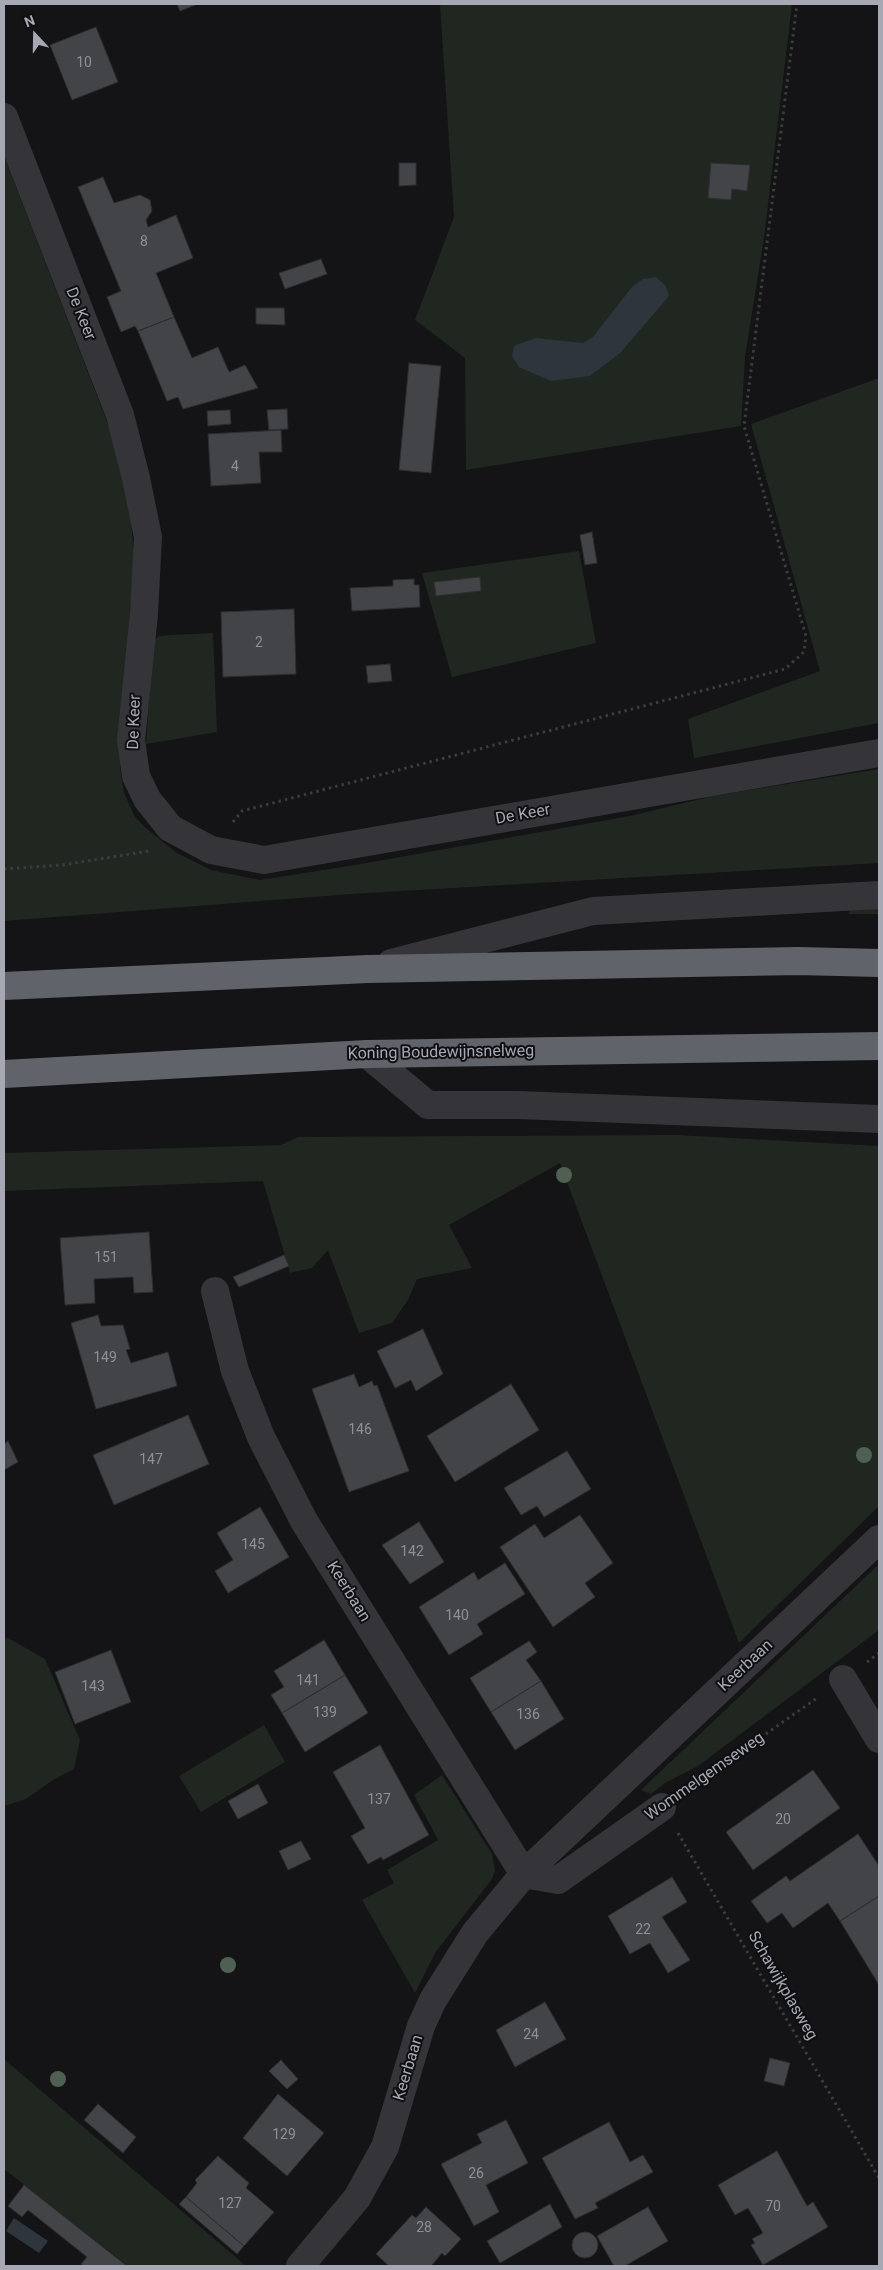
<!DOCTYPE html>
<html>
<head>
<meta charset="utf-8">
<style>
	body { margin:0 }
	#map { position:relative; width:883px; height:2270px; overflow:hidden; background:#141315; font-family:Roboto,sans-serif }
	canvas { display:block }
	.frame { position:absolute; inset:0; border:5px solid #a6a9b4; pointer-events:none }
	.north { position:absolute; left:10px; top:10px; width:50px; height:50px; -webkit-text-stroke:4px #0f0e10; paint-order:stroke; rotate:339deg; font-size:14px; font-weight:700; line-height:20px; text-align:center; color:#a6a9b4 }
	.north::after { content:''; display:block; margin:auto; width:18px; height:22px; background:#a6a9b4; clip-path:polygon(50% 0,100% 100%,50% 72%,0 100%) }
</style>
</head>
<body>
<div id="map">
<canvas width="883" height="2270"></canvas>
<div class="frame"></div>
<div class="north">N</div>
</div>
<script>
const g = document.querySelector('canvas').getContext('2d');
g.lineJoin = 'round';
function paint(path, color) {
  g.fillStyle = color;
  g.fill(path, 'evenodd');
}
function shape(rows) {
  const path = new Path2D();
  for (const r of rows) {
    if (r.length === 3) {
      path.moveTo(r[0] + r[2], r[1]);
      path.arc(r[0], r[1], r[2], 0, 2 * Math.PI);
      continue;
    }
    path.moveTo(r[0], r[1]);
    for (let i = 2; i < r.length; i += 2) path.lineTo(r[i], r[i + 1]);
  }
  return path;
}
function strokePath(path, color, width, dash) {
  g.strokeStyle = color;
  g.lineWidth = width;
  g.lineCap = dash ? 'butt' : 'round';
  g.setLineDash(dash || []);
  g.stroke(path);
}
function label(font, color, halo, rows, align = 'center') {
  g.font = font + ' Roboto,sans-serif';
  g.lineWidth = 4;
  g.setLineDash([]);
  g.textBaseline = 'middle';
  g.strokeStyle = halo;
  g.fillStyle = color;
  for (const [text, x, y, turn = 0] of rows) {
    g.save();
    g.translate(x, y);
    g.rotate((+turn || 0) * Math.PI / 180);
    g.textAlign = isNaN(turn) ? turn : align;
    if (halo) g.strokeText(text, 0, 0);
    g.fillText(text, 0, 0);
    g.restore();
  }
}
const green = shape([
	[440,4,792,4,764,238,745,357,741,426,466,470,465,358,415,320,454,217],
	[4,156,111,432,130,509,134,555,120,768,124,793,135,817,148,830,177,853,211,870,260,880,361,864,630,816,713,796,879,769,879,863,351,894,4,921],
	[879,378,879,723,694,758,688,719,820,671,751,424],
	[579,551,596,643,452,677,422,573],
	[213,633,217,732,146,744,153,641,159,636,170,635],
	[879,907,879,914,848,914,851,908],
	[677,1135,879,1146,879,1506,739,1643,560,1163,449,1225,472,1268,417,1279,408,1300,392,1323,359,1333,328,1250,312,1268,290,1273,263,1181,4,1191,4,1153,281,1145,298,1137],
	[879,1564,879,1630,698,1766,665,1783,651,1794,641,1790],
	[8,1638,45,1659,80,1740,74,1769,53,1780,26,1799,4,1806,4,1639],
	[264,1725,285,1762,201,1812,179,1776],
	[442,1775,492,1854,495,1871,492,1879,435,1953,415,1993,362,1900,394,1883,387,1870,438,1840,414,1795],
	[4,2059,246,2266,128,2266,4,2169]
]);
const water = shape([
	[656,277,666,286,669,296,620,353,590,376,551,381,519,367,512,356,514,346,536,338,583,343,593,337,632,287,643,279],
	[14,2218,48,2241,39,2253,6,2231]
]);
const building = shape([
	[177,4,198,4,180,11,177,4],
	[96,27,118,82,72,100,50,45,96,27],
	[399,163,416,163,416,185,399,186,399,163],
	[711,163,750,165,747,191,732,189,731,200,708,198,711,163],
	[103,177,114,203,140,195,150,200,152,211,146,220,148,227,176,215,193,258,156,273,174,317,138,331,135,326,121,332,107,297,121,291,78,187,103,177],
	[321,259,327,274,285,289,279,273,321,259],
	[256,308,284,308,285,325,256,324,256,308],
	[174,317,192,358,218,347,229,372,245,365,258,388,183,409,178,397,167,401,138,331,174,317],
	[409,363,441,366,431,473,399,470,409,363],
	[287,409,288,429,269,430,267,410,287,409],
	[230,410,231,424,208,426,207,411,230,410],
	[281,430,282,452,259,452,261,483,211,486,208,434,281,430],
	[592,532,597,563,585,565,580,535,592,532],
	[480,577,481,591,436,596,434,582,480,577],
	[414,579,414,585,419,585,420,607,352,611,350,588,393,586,393,580,414,579],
	[294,609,296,674,223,677,221,612,294,609],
	[390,664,392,681,368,683,366,666,390,664],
	[149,1232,153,1292,134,1293,133,1277,94,1279,95,1303,65,1305,60,1238,149,1232],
	[284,1255,289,1266,239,1287,233,1277,284,1255],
	[98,1315,101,1326,123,1325,130,1349,126,1350,131,1363,168,1352,177,1386,96,1409,71,1323,98,1315],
	[423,1329,443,1374,416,1391,411,1380,395,1388,377,1351,423,1329],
	[354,1374,359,1387,372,1381,374,1386,377,1385,409,1471,349,1492,312,1389,354,1374],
	[511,1384,539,1430,455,1482,427,1436,511,1384],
	[188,1415,209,1464,114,1505,93,1455,188,1415],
	[8,1441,18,1462,4,1470,4,1444,8,1441],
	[567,1451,591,1489,544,1517,537,1506,521,1515,504,1488,567,1451],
	[260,1507,289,1557,228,1593,215,1571,233,1560,217,1533,260,1507],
	[580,1515,613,1563,585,1583,595,1597,553,1627,500,1547,535,1524,544,1538,580,1515],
	[419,1522,444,1562,410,1584,382,1545,419,1522],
	[505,1563,525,1594,477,1624,483,1634,449,1655,419,1607,474,1572,478,1580,505,1563],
	[324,1640,345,1675,282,1713,271,1695,284,1687,274,1671,324,1640],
	[529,1641,537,1652,526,1660,541,1681,491,1712,470,1678,529,1641],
	[111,1650,131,1702,75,1724,55,1672,111,1650],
	[345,1675,368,1713,305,1752,282,1713,345,1675],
	[541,1681,564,1719,515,1750,491,1712,541,1681],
	[380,1745,429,1835,383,1860,381,1857,368,1864,351,1836,365,1828,333,1772,380,1745],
	[813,1770,840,1808,753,1870,726,1832,813,1770],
	[258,1784,268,1803,238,1819,228,1801,258,1784],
	[858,1834,879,1866,879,1896,840,1921,828,1903,793,1928,782,1913,767,1923,751,1901,786,1876,790,1881,858,1834],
	[301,1841,311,1859,288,1870,279,1851,301,1841],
	[672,1877,687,1902,662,1917,690,1960,668,1973,650,1943,630,1954,608,1916,672,1877],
	[879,1896,879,1985,840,1921,879,1896],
	[545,2002,566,2039,515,2067,496,2030,545,2002],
	[770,2058,790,2063,784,2086,764,2081,770,2058],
	[281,2060,298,2079,287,2089,269,2071,281,2060],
	[278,2094,324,2133,287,2176,243,2138,278,2094],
	[98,2104,136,2137,123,2153,84,2120,98,2104],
	[506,2120,528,2163,486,2185,499,2212,474,2226,441,2164,482,2143,477,2134,506,2120],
	[609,2122,630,2162,643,2155,653,2172,595,2203,598,2208,575,2219,542,2158,609,2122],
	[777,2151,807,2206,813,2202,828,2227,763,2265,751,2245,755,2243,752,2239,763,2233,748,2208,735,2215,718,2185,777,2151],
	[218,2156,249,2183,246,2188,274,2212,244,2246,186,2197,197,2183,195,2180,218,2156],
	[24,2185,127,2266,83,2266,81,2264,87,2257,28,2210,22,2217,8,2206,24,2185],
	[186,2197,244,2246,237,2254,179,2204,186,2197],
	[550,2204,562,2227,500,2263,487,2241,550,2204],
	[426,2207,461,2239,445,2256,442,2253,432,2265,433,2266,389,2266,376,2254,412,2215,416,2218,426,2207],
	[648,2207,668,2241,625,2266,614,2266,597,2236,648,2207],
	[585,2245,13]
]);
const path = shape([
	[233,822,242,811,785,669,804,652,806,636,744,426,797,4],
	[4,869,62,865,149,851],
	[867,1662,879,1653],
	[686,1790,817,1698],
	[678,1833,879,2178]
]);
const minor = shape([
	[4,117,120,415,136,478,148,537,144,614,131,740,136,776,147,799,170,828,211,850,264,860,879,753],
	[391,963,593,911,879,895],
	[367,1054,428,1105,518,1105,879,1119],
	[215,1291,235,1371,261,1437,304,1521,524,1874],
	[843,1679,879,1739],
	[524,1874,558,1880,662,1807],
	[300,2266,357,2198,385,2147,421,2026,433,2000,475,1933,524,1874,879,1539]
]);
const highway = shape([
	[4,986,368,969,798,961,879,963],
	[4,1074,367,1054,879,1046]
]);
const trees = [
	[564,1175],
	[864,1455],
	[228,1965],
	[58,2079]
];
const numberNames = [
	["10",84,63],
	["8",144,242],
	["4",235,467],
	["2",259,643],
	["151",106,1258],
	["149",105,1358],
	["146",360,1430],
	["147",151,1460],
	["145",253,1545],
	["142",412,1552],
	["140",457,1616],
	["141",308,1681],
	["143",93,1687],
	["139",325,1713],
	["136",528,1715],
	["137",379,1800],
	["20",783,1820],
	["22",643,1930],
	["24",531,2035],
	["129",284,2135],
	["26",476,2174],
	["127",230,2204],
	["70",773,2207],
	["28",424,2228]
];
const streetNames = [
	["De Keer",80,314,68],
	["De Keer",135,722,-88],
	["De Keer",523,815,-10],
	["Koning Boudewijnsnelweg",441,1053,-1],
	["Keerbaan",348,1592,58],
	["Keerbaan",746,1666,-43],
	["Wommelgemseweg",705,1777,-35],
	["Schawijkplasweg",782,1986,60],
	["Keerbaan",409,2068,-73]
];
paint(green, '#202721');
paint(water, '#2e353c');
paint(building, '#434448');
strokePath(building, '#2e2e31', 1);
strokePath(path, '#3b3c40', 3, [2.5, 4]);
strokePath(minor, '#353539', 28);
strokePath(highway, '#61636a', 28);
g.fillStyle = '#4f5f52';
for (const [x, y] of trees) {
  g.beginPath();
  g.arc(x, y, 8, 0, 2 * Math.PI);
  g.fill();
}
label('14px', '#8d9099', null, numberNames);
label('16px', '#a6a9b4', '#0f0e10', streetNames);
</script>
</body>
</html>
